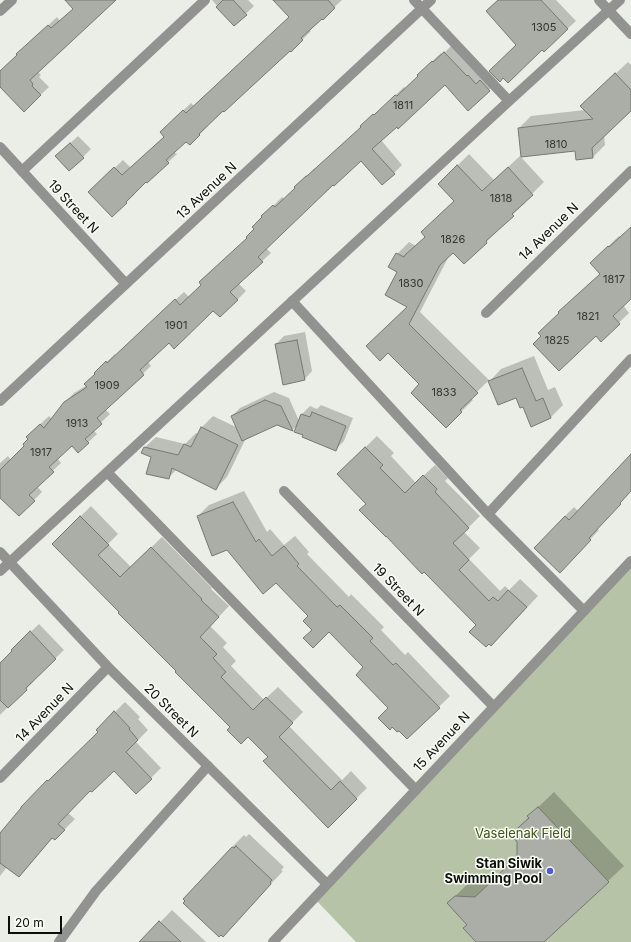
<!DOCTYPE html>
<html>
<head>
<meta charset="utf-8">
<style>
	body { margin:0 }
	#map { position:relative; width:631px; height:942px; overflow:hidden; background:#ebeee7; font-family:Inter,sans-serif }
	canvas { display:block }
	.scale { position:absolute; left:8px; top:916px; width:54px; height:18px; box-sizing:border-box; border:2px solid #0c0d0b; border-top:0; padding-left:5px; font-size:12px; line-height:14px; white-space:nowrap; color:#0c0d0b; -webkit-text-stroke:3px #f8fcf4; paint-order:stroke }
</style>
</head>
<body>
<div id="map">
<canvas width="631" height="942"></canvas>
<div class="scale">20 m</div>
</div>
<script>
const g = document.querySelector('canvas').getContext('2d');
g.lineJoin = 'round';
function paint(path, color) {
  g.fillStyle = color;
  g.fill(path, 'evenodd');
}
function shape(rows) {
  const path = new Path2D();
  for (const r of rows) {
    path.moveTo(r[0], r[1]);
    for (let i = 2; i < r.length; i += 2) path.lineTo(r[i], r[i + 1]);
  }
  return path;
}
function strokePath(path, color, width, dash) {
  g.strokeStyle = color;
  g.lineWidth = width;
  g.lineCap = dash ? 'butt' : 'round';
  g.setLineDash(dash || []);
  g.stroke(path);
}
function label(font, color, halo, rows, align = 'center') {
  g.font = font + ' Inter,sans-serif';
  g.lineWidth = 3;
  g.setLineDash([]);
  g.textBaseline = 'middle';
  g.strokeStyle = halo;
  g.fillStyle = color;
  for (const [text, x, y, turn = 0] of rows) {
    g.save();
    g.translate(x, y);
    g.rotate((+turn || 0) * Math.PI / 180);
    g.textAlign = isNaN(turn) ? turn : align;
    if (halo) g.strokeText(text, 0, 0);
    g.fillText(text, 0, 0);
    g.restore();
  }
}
const green = shape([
	[631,561,631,942,356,942,314,898]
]);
const shadow = shape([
	[76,0,115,0,38,72,41,75,39,77,49,87,24,110,0,85,0,72,26,46,57,17,60,21,74,9],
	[212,0,248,0,254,6,234,25],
	[309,0,342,0,309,30,311,31,291,51,290,50,206,125,208,126,190,144,187,140,174,152,177,154,147,182,146,181,134,193,135,194,112,216,98,184,123,160,131,168,165,136,169,124,191,103,194,106],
	[499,0,556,0,576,21,567,29,542,49,518,45],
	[453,44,485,76,489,72,498,81,468,110,445,84,381,140,402,165,394,173,361,160,333,184,266,248,271,253,238,283,246,291,237,300,214,309,169,342,148,362,151,366,105,409,110,414,93,430,97,434,78,452,72,445,57,458,61,463,37,486,42,492,34,500,0,496,0,463,8,456,11,460,26,445,36,428,49,416,52,419,65,402,74,393,87,385,96,374,95,373,115,354,116,355,184,292,189,297,202,284,248,237,271,208,282,197,284,199,315,168,316,169,362,127,370,118,382,107,383,107,404,87,406,88,419,76,426,67,441,53,442,55],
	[628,62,631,65,631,110,604,135,605,145,593,157,519,128,531,116,585,110,594,94],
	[78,136,91,149,83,157,65,148],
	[469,154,494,180,520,156,544,182,524,202,525,203,497,229,498,230,486,242,453,251,450,254,420,312,490,381,501,369,534,356,548,390,555,387,563,405,551,417,531,426,523,405,517,397,498,404,489,380,471,398,473,400,446,427,421,384,388,351,408,306,398,271,397,254,409,242,416,246,426,236,455,201,451,172],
	[631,228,631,298,623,305,629,313,601,340,601,274,602,252,619,236,621,238],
	[305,332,312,371,304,380,276,344,284,336],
	[274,392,289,398,299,421,302,414,310,406,317,409,321,405,353,418,344,441,336,449,304,435,298,425,292,430,277,424,246,438,227,477,215,489,177,469,168,478,144,448,156,437,185,444,196,433,198,434,202,427,213,416,238,428,232,416,240,408],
	[377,436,394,453,391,456,416,483,435,465,448,478,445,481,480,516,464,532,480,548,469,559,500,591,505,586,509,590,520,579,538,596,502,634,477,625,367,504,338,474],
	[631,456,631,491,597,529,599,530,569,562,565,516,574,507,579,512],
	[244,491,267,532,270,529,284,545,295,536,309,552,307,554,349,597,351,594,384,627,381,630,405,655,408,652,450,696,407,738,365,667,329,631,313,630,309,616,276,582,198,516,209,505],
	[91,506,118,534,108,544,131,567,162,537,212,588,211,589,229,606,210,626,227,643,223,647,236,661,231,666,264,700,278,687,303,712,289,726,342,780,351,771,367,788,328,826,269,757,248,735,231,727,53,544],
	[39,624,64,650,33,680,34,681,0,715,0,664,13,651,12,650],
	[125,702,140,717,138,719,148,730,136,742,161,768,136,793,114,769,91,789,68,813,75,819,55,839,53,837,29,865,19,876,7,867,0,876,0,836,22,807,58,771,59,772,99,732,97,730],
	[554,792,624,866,608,881,542,942,477,942,468,924,448,903,472,880,491,882,518,857,518,841,512,834,529,817,529,816],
	[249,834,284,867,281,870,283,871,235,923,232,847,244,835,246,837],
	[172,910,206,942,141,942]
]);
const building = shape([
	[65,0,116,0,30,80,33,84,32,86,41,95,24,112,0,87,0,71,17,55,16,54,48,25,51,28,73,9,65,0],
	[223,0,233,0,247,15,234,26,216,7,223,0],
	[273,0,328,0,335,8,323,20,322,19,301,38,303,40,291,52,290,51,224,112,223,111,199,134,200,135,190,145,186,142,166,160,169,163,147,183,146,182,126,202,127,203,112,217,88,192,114,167,122,175,164,137,160,132,183,110,186,113,289,17,273,0],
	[498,0,541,0,568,29,544,52,542,50,508,83,503,78,500,82,489,71,516,45,486,11,498,0],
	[444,52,467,76,468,75,476,84,480,80,490,91,468,111,445,85,398,129,397,127,372,149,395,174,382,185,361,161,334,186,333,185,258,257,263,262,230,292,238,300,220,317,213,311,174,349,169,343,140,370,144,375,97,418,102,424,85,439,89,443,78,453,72,446,49,467,54,472,29,495,35,501,19,516,0,498,0,470,24,446,23,444,28,439,26,437,40,424,44,428,64,402,87,387,84,384,95,374,94,373,106,361,107,363,175,299,180,305,201,285,199,282,247,238,246,237,254,229,252,227,262,217,261,216,273,205,275,207,295,188,294,187,306,176,307,176,361,127,360,126,373,114,374,115,395,95,397,96,418,76,417,75,432,61,433,62,444,52],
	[615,73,631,90,631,111,592,148,593,158,576,160,575,151,521,157,518,128,593,119,580,106,615,73],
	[70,143,84,158,69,171,55,156,70,143],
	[457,165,482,191,508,167,533,195,512,214,514,216,486,241,487,243,464,264,453,253,440,265,409,324,478,393,460,410,462,412,446,428,411,393,419,384,388,353,380,361,366,346,407,307,385,295,397,272,388,267,396,253,404,257,405,255,425,237,421,232,454,201,438,184,457,165],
	[631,227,631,299,613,316,620,324,601,342,596,336,559,371,533,344,541,336,538,333,559,313,558,312,600,274,590,263,608,246,609,247,631,227],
	[297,340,305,380,283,385,275,344,297,340],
	[522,368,536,401,543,398,551,418,531,427,523,407,520,408,516,398,498,405,488,381,522,368],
	[265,400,281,406,293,431,277,425,242,441,231,416,265,400],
	[312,412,346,426,336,451,302,437,303,435,294,432,301,414,310,417,312,412],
	[201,427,238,445,216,490,172,468,169,479,146,474,151,457,141,453,144,447,178,455,184,444,191,447,201,427],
	[365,447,383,465,380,468,405,493,423,475,437,489,435,492,469,528,453,543,469,560,459,570,489,601,493,597,498,601,508,590,527,607,491,646,489,644,486,647,469,632,476,625,424,572,422,574,386,536,386,537,359,510,366,504,337,474,365,447],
	[631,454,631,491,620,503,621,504,589,538,591,540,560,573,534,548,565,516,569,520,631,454],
	[233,502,256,542,259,539,272,556,284,546,299,564,297,566,337,607,340,605,373,638,370,641,393,665,396,663,440,708,407,739,399,731,397,732,392,727,390,730,378,718,388,708,356,675,363,667,329,632,313,648,303,638,312,630,303,621,308,616,276,583,263,594,227,550,212,556,197,516,233,502],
	[80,516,109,545,98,555,120,577,151,547,202,599,201,600,219,617,200,637,217,654,213,658,226,672,221,677,253,710,266,697,293,723,279,737,331,790,340,781,357,799,328,828,263,761,268,757,248,737,241,744,227,730,230,727,175,672,176,671,118,613,119,612,52,544,80,516],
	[30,631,56,659,26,688,27,690,8,708,0,700,0,663,12,651,11,650,30,631],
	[114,711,130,728,129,729,138,740,126,752,152,779,136,794,114,771,92,792,90,791,58,824,65,830,55,840,52,838,19,877,0,863,0,833,21,808,21,807,47,780,48,781,98,732,96,730,114,711],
	[538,807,609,882,544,942,476,942,463,928,467,925,447,903,455,896,475,897,517,857,517,842,511,834,529,818,527,816,538,807],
	[236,846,272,880,270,882,271,884,223,937,221,935,219,937,183,903,185,901,183,899,232,847,234,848,236,846],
	[159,921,181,942,139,942,159,921]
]);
const lane = shape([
	[414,0,509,101],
	[22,171,205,0],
	[292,301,488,514,584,611],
	[107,472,416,790],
	[488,514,631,359],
	[0,571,509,101,620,0],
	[59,942,96,891,208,766]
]);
const street = shape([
	[599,0,631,34],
	[0,11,12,0],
	[0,147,126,284],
	[486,313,631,171],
	[0,401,431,0],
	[284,491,494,707],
	[0,552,108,667,327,884],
	[0,778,108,667],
	[273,942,631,561]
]);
const markers = [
	[550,871,4,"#525ad0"]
];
const numberNames = [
	["1305",544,28],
	["1811",403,106],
	["1810",556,145],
	["1818",501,199],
	["1826",453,240],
	["1817",614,280],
	["1830",411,284],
	["1821",588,317],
	["1901",176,326],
	["1825",557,341],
	["1909",107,386],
	["1833",444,393],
	["1913",77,424],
	["1917",41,453]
];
const streetNames = [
	["13 Avenue N",207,191,-43],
	["19 Street N",73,207,47],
	["14 Avenue N",549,232,-44],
	["19 Street N",398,590,46],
	["20 Street N",171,711,45],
	["14 Avenue N",45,713,-46],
	["15 Avenue N",442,742,-47]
];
const parkNames = [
	["Vaselenak Field",523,834]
];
const poiNames = [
	["Stan Siwik",542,864],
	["Swimming Pool",542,879]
];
paint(green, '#b7c3a6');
paint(shadow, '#0003');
paint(building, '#abaea7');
strokePath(building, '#757871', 1);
strokePath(lane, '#929390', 10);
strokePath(street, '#929390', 10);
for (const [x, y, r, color] of markers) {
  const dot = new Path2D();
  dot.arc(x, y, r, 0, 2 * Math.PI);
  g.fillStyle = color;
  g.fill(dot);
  strokePath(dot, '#f8fcf4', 1.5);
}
label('11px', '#343532', null, numberNames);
label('13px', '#0c0d0b', '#f8fcf4', streetNames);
label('13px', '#405316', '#f8fcf4', parkNames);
label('bold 13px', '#0c0d0b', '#f8fcf4', poiNames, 'right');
</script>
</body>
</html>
